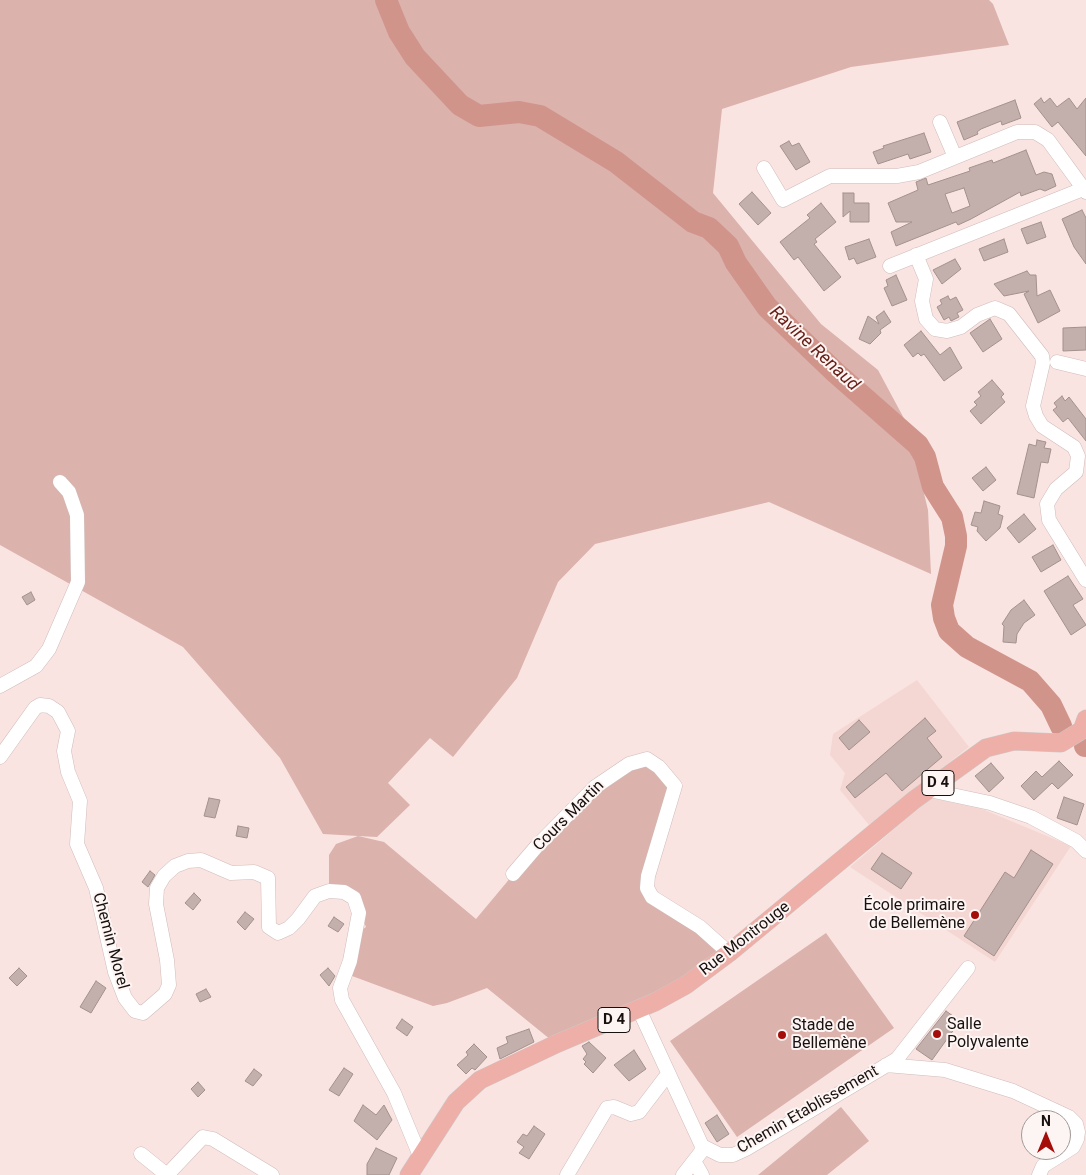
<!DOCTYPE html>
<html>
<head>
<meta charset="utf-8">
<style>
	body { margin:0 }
	#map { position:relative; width:1086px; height:1175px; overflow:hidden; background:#f9e4e1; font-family:Roboto,sans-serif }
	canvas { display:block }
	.north { position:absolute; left:1021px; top:1110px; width:50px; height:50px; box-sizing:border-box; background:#fdf5f3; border:1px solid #a19998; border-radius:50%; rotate:0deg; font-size:14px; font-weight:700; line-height:20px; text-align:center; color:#17100f }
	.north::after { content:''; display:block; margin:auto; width:18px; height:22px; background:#a40d0a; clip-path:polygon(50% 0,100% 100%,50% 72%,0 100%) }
</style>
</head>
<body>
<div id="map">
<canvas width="1086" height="1175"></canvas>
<div class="north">N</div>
</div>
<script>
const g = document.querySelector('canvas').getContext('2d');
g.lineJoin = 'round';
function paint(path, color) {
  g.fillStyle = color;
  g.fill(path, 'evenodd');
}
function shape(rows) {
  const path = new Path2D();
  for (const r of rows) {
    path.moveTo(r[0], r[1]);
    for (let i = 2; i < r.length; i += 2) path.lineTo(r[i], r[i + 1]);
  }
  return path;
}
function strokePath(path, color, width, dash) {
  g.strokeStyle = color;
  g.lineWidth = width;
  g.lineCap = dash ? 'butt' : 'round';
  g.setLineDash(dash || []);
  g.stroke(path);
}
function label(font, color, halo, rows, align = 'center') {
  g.font = font + ' Roboto,sans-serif';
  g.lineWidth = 4;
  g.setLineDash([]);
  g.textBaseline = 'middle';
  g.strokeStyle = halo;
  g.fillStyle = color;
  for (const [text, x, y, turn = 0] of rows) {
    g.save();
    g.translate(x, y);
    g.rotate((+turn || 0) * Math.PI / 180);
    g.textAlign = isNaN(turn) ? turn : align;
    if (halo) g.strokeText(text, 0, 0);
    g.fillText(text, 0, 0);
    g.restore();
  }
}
const built = shape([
	[917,680,969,747,869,825,840,790,845,773,830,755,833,734],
	[930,798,982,809,1071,846,995,962,850,867]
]);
const green = shape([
	[0,0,989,0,993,4,1009,45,851,67,722,109,713,193,821,324,878,370,907,424,928,510,931,574,769,502,595,544,558,582,517,678,453,757,430,738,388,783,410,805,377,837,358,836,384,842,476,919,537,846,595,787,647,759,675,786,647,888,729,953,556,1044,487,988,447,1003,433,1006,344,973,356,934,366,927,354,898,329,891,329,855,336,844,358,836,323,834,280,758,183,647,0,545],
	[826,933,894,1028,737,1137,670,1041],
	[841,1107,869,1141,827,1175,758,1175]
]);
const river = shape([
	[386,0,399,32,415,57,460,105,479,116,519,112,540,116,616,162,693,222,709,228,728,246,736,263,767,307,836,373,918,445,925,457,933,487,952,517,956,536,956,546,942,605,944,618,949,631,967,647,1030,681,1051,705,1061,726],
	[1085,746,1086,746]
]);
const building = shape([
	[1041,98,1044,103,1050,98,1057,107,1069,98,1077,109,1086,98,1086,156,1058,122,1052,127,1034,104,1041,98],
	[1015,100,1021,118,1002,125,1001,121,981,129,977,132,978,134,964,140,957,122,1015,100],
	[924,133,931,152,910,159,908,154,878,164,873,152,884,148,883,146,924,133],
	[789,141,792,146,799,143,810,162,796,170,780,146,789,141],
	[1026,150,1036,175,1044,172,1052,174,1056,186,1045,191,1040,189,1021,196,1020,192,971,219,958,225,956,222,896,246,891,232,912,222,896,222,888,203,918,190,916,182,926,178,928,185,970,171,969,168,992,160,993,163,1026,150],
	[964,188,970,206,952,213,945,194,964,188],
	[752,192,771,213,758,225,739,204,752,192],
	[843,193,854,193,854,203,869,203,869,222,850,222,850,211,843,217,843,193],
	[821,203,836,222,815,239,817,242,814,244,841,277,824,291,798,257,794,260,780,242,810,218,807,215,821,203],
	[1082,210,1086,218,1086,264,1074,247,1062,219,1082,210],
	[1041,222,1046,237,1027,244,1021,229,1041,222],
	[869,239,876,257,857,264,854,258,849,260,845,247,869,239],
	[1004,239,1008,252,984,261,979,249,1004,239],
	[955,259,961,269,942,284,933,270,955,259],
	[1027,271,1030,275,1036,275,1037,296,1050,290,1060,311,1038,323,1024,294,1029,291,1004,296,994,284,1027,271],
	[896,275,907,300,892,306,884,288,888,286,886,280,896,275],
	[948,296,950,300,956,297,963,310,957,313,959,317,951,321,949,317,944,320,937,307,942,304,940,300,948,296],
	[884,311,891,322,880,330,881,333,870,344,859,339,868,316,879,324,876,317,884,311],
	[990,319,1002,339,983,352,970,333,990,319],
	[1086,327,1086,350,1063,351,1063,328,1086,327],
	[921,331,940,355,950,347,962,368,944,381,924,354,921,356,918,353,913,357,904,345,921,331],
	[992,380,1004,394,1001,397,1005,402,981,424,970,411,977,405,974,402,981,396,978,392,992,380],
	[1062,396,1065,401,1069,397,1086,419,1086,441,1068,418,1063,422,1053,410,1057,407,1054,403,1062,396],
	[1037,440,1046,442,1044,448,1051,449,1048,463,1041,462,1034,498,1017,494,1029,444,1036,446,1037,440],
	[986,467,996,480,983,491,972,478,986,467],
	[984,501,1000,506,998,514,1003,516,1000,528,986,541,977,531,978,527,971,525,975,512,981,513,984,501],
	[1024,514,1036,529,1019,543,1007,528,1024,514],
	[1053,545,1061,560,1041,572,1032,557,1053,545],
	[1068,576,1083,599,1073,605,1086,625,1071,635,1044,591,1068,576],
	[31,592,35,600,27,605,22,597,31,592],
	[1024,600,1035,615,1024,623,1017,634,1016,643,1003,642,1004,626,1002,624,1011,610,1024,600],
	[925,718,936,731,927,738,942,757,902,791,886,773,855,798,846,787,925,718],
	[859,720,870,732,849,750,839,738,859,720],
	[1059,761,1073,775,1058,789,1052,783,1034,800,1021,786,1036,771,1042,777,1059,761],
	[991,763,1004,778,989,792,975,776,991,763],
	[1064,797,1084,804,1077,825,1057,818,1064,797],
	[209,798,220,800,215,818,204,816,209,798],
	[238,826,249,828,247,838,236,836,238,826],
	[1031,850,1053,864,994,956,964,936,1005,872,1014,878,1031,850],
	[882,853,912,873,901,889,871,869,882,853],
	[150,871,155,875,148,887,142,882,150,871],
	[194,893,201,900,193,910,185,903,194,893],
	[245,912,254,919,245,930,237,922,245,912],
	[334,917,344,924,338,932,328,926,334,917],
	[19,968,27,976,17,986,9,978,19,968],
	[328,968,335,976,329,986,320,975,328,968],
	[96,981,106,988,91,1013,80,1007,96,981],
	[206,989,211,997,200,1002,196,994,206,989],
	[946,1011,960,1021,932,1060,916,1049,946,1011],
	[402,1019,413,1027,407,1036,396,1028,402,1019],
	[529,1029,534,1042,500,1059,497,1048,508,1043,506,1037,529,1029],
	[589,1042,606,1058,593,1073,584,1064,586,1062,583,1059,587,1054,582,1046,589,1042],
	[474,1044,487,1057,475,1070,472,1068,466,1074,457,1065,468,1055,466,1052,474,1044],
	[634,1050,646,1069,629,1081,614,1065,634,1050],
	[344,1068,353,1074,339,1096,329,1090,344,1068],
	[254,1069,262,1075,253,1086,245,1081,254,1069],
	[198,1082,205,1090,198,1097,191,1089,198,1082],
	[363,1105,376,1115,384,1105,392,1120,377,1140,354,1121,363,1105],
	[717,1115,729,1134,717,1142,705,1123,717,1115],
	[534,1126,545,1134,529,1159,519,1153,524,1147,517,1142,523,1134,527,1136,534,1126],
	[376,1148,397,1158,389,1175,367,1175,367,1164,376,1148]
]);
const minor = shape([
	[940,122,955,157],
	[764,168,783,200,830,176,897,176,919,172,1017,132,1035,132,1048,140,1086,192],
	[916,255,926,279,922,301,926,319,935,329,947,331,961,327,977,315,995,308,1009,314,1042,356,1043,363,1033,406,1036,416,1042,426,1074,447,1078,456,1076,472,1056,489,1047,504,1049,520,1086,580],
	[890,266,1083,189],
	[1057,362,1086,369],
	[0,686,36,666,49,649,78,582,77,515,69,492,60,482],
	[0,757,35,708,40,705,49,706,58,712,68,731,64,751,68,772,80,801,77,844,96,888,115,972,125,998,135,1011,143,1013,165,994,169,985,167,960,156,904,157,888,164,876,175,866,188,861,201,860,231,873,254,872,268,878,269,927,278,933,289,928,298,919,315,896,329,891,344,892,354,898,359,913,350,961,340,988,342,1000,394,1093,420,1156],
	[929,790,990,803,1031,817,1076,841,1086,851],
	[513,874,537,846,595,787,629,764,647,759,659,767,675,786,648,876,647,888,652,897,700,927,729,953],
	[636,1010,642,1016,702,1146,701,1152,683,1175],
	[886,1065,945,1070,1013,1091,1069,1117,1076,1124,1078,1132,1077,1139,1073,1147,1043,1166,1039,1175],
	[702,1146,720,1155,733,1155,746,1149,897,1059,968,968],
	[141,1154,167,1175,203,1137,213,1139,272,1175],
	[694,1161,702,1175],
	[567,1175,607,1108,614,1107,631,1114,639,1112,668,1074]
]);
const major = shape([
	[409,1175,456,1102,480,1080,556,1044,655,1002,686,985,729,953,914,800,986,748,1014,741,1061,743,1082,730,1086,719]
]);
const markers = [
	[975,915,5,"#a40d0a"],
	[937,1034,5,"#a40d0a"],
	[782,1035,5,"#a40d0a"]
];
const shields = [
	[938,783,32],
	[614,1020,32]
];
const shieldNames = [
	["D 4",938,783],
	["D 4",614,1020]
];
const streetNames = [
	["Cours Martin",569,816,-45],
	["Rue Montrouge",745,939,-38],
	["Chemin Morel",110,941,75],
	["Chemin Etablissement",808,1110,-30]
];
const poiNames = [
	["École primaire",965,906,"right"],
	["de Bellemène",965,924,"right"],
	["Salle",947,1025],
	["Polyvalente",947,1043],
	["Stade de",792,1026],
	["Bellemène",792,1044]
];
const waterNames = [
	["Ravine Renaud",814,349,43]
];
paint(built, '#f4d7d2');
paint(green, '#dbb2ac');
strokePath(river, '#d1948b', 22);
paint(building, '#c3afac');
strokePath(building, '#a4918d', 1);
strokePath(minor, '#d0bcb9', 15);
strokePath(major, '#cccaca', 19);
strokePath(minor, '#fff', 14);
strokePath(major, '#edafa7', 18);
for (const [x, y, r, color] of markers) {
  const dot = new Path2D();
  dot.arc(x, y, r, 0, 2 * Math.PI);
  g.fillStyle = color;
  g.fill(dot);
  strokePath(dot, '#fdf5f3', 2);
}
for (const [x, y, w] of shields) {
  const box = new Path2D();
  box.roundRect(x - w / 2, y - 12.5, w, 25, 4);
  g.fillStyle = '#fdf5f3';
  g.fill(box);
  strokePath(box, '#17100f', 1);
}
label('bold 15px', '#17100f', null, shieldNames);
label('16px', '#17100f', '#fdf5f3', streetNames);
label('16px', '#17100f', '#fdf5f3', poiNames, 'left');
label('italic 18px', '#692019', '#fdf5f3', waterNames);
</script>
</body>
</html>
